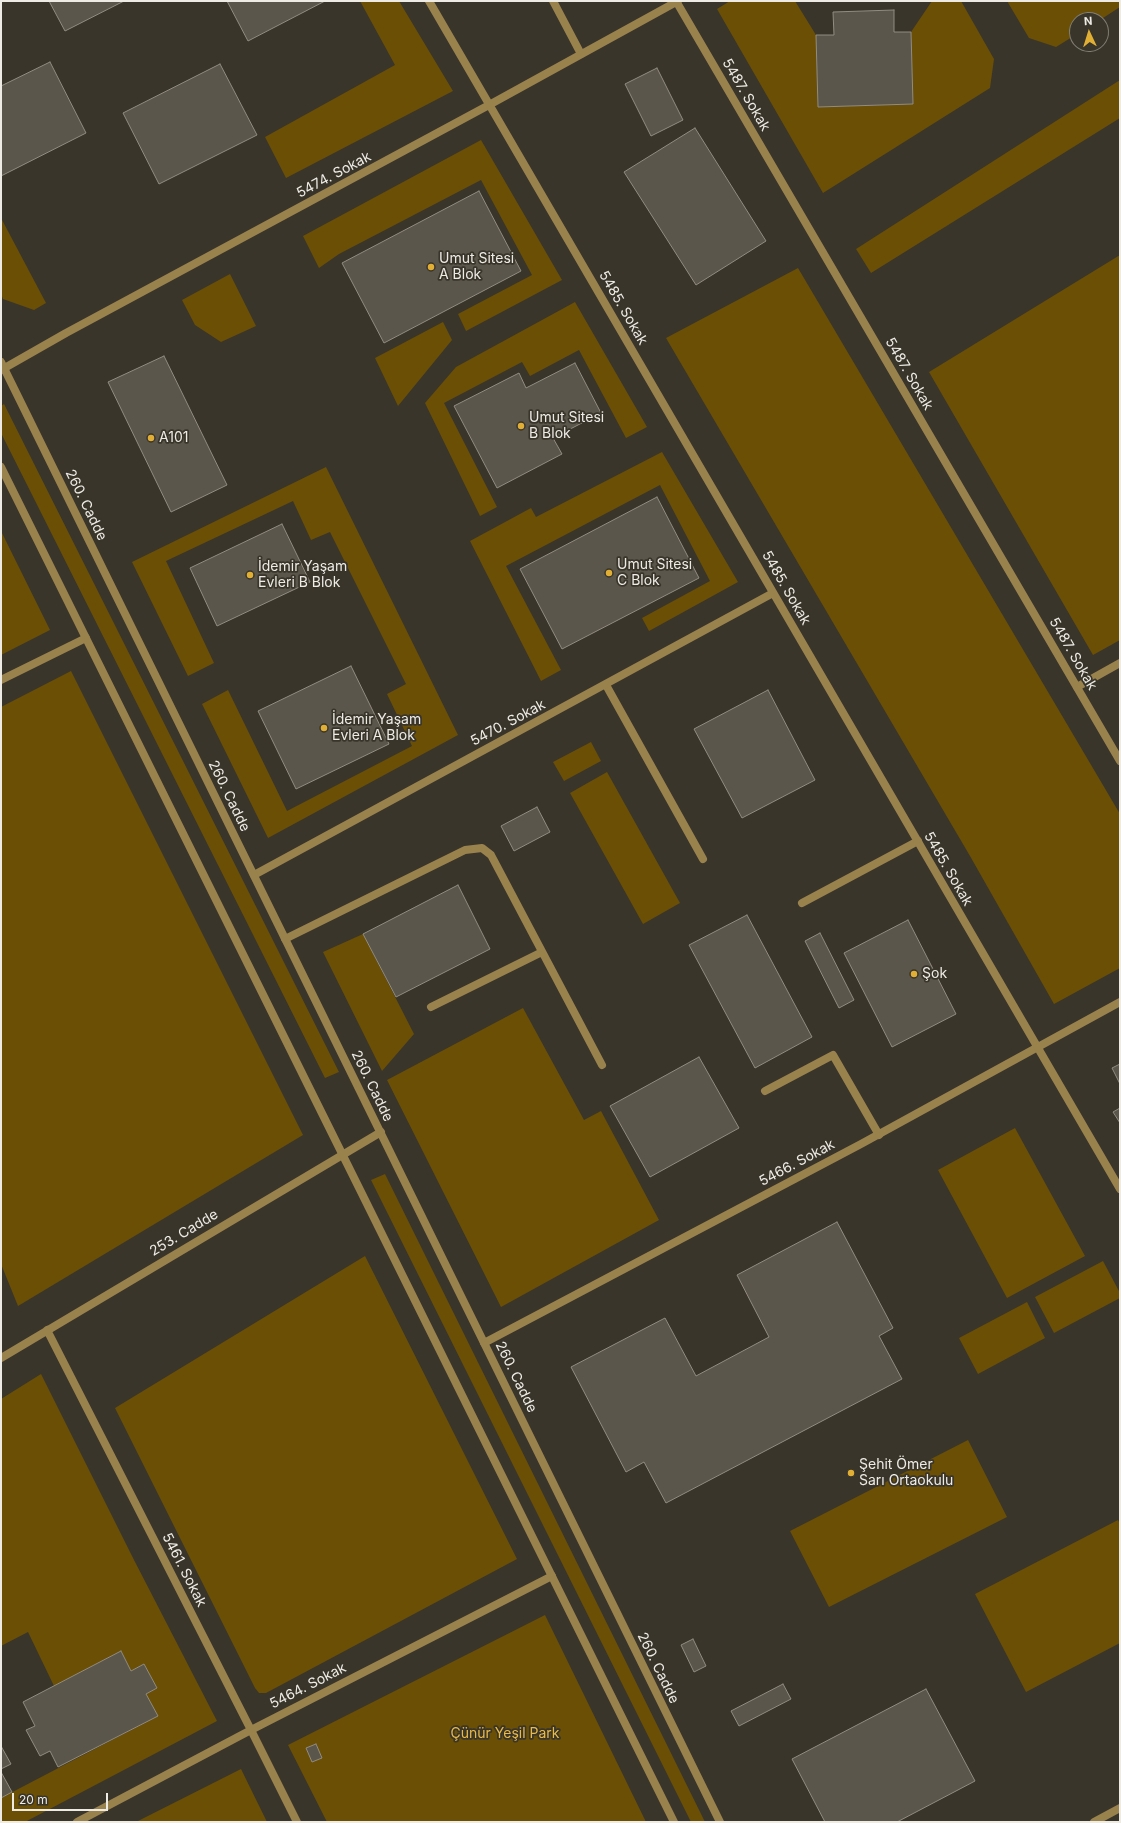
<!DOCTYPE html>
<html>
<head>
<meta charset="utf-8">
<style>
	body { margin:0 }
	#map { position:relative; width:1121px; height:1823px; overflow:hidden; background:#39352b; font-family:Inter,sans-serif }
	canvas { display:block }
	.frame { position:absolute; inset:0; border:2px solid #eeebe5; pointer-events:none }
	.north { position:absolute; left:1069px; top:12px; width:40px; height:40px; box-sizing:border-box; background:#39352b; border:1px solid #817e75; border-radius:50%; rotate:356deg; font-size:11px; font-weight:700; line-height:16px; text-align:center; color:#eeebe5 }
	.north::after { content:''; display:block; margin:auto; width:14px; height:18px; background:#e1af34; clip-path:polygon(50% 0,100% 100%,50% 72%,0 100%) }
	.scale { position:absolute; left:12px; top:1793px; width:96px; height:18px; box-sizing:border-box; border:2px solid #eeebe5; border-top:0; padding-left:5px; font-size:12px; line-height:14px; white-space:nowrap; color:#eeebe5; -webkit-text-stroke:3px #39352b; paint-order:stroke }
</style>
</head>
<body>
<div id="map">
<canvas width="1121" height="1823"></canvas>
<div class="frame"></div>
<div class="north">N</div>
<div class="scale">20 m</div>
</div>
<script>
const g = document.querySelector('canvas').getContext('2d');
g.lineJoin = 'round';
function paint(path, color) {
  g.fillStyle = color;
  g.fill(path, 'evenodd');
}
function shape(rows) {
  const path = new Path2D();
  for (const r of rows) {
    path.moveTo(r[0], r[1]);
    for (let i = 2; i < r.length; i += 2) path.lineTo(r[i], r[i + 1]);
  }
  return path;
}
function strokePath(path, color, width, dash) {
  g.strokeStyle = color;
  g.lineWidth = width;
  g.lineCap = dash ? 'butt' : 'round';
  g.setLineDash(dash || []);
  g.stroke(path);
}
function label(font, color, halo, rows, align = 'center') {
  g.font = font + ' Inter,sans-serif';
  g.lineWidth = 3.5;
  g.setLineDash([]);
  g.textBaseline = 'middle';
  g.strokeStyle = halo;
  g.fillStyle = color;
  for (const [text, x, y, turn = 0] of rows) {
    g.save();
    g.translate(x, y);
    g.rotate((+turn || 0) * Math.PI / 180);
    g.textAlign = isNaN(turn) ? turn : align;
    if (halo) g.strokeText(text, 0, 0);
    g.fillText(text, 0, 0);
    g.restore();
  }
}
const green = shape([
	[360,1,399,1,453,91,286,178,265,137,395,65],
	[730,1,795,1,816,35,818,107,913,104,911,32,932,1,961,1,994,59,990,88,823,193,717,9],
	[1007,1,1120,1,1120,7,1100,20,1077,20,1077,34,1056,47,1029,38],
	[1120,80,1120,118,871,273,856,249],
	[481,140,562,280,466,331,458,314,532,275,481,180,339,254,319,268,303,236],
	[1,218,46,303,34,310,3,299,1,294],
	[1120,255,1120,640,1093,655,929,372],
	[798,268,1120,814,1120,968,1054,1004,970,856,666,338],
	[230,274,256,326,221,342,195,325,182,300],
	[575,302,647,427,626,438,579,350,530,376,522,362,444,403,497,507,480,516,425,403,456,367],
	[443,322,452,340,398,406,375,358],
	[4,404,339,1072,325,1078,1,433,1,406],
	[662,452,738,582,649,631,642,618,710,581,660,485,506,566,561,670,541,681,470,541,531,508,536,517],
	[326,467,458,735,268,838,202,704,228,690,287,811,412,746,387,694,406,684,330,532,311,540,293,501,166,561,214,663,188,676,132,562],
	[1,531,50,630,1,655],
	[71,671,303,1135,18,1306,1,1264,1,707],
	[591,742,601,761,564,781,553,762],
	[607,772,680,903,643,924,570,793],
	[363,934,414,1034,382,1071,323,952],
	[523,1008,584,1120,601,1111,659,1220,501,1307,387,1080],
	[1015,1128,1085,1256,1007,1298,938,1170],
	[385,1174,705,1822,691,1822,371,1180],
	[365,1256,517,1559,266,1693,259,1693,255,1688,115,1408],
	[1103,1261,1120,1293,1120,1298,1054,1333,1035,1297],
	[1027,1302,1045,1338,978,1374,959,1338],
	[41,1374,133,1558,217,1721,25,1822,1,1822,1,1798,158,1716,146,1694,157,1688,144,1664,131,1671,121,1651,54,1686,28,1632,1,1646,1,1399],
	[968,1440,1007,1517,829,1607,790,1531],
	[1118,1520,1120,1524,1120,1643,1026,1692,975,1594],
	[545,1615,646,1822,327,1822,288,1745],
	[241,1769,267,1822,136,1822]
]);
const building = shape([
	[49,1,124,1,65,31,49,1],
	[227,1,325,1,248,41,227,1],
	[894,10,894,32,911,32,913,104,818,107,816,35,834,35,833,12,894,10],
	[50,62,86,133,1,176,1,86,50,62],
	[220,64,257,135,159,184,123,113,220,64],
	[657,68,683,120,651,136,625,84,657,68],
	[695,128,766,241,696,285,624,172,695,128],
	[479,191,521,271,384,343,342,263,479,191],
	[164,356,227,485,171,512,108,382,164,356],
	[575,363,601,413,553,438,562,454,497,488,454,406,519,373,526,388,575,363],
	[657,497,699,578,562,649,520,569,657,497],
	[282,524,310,582,217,626,190,568,282,524],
	[351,666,389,744,296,789,258,711,351,666],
	[768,690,815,780,742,818,694,729,768,690],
	[537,807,550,832,514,851,501,826,537,807],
	[458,885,490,949,396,997,363,934,458,885],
	[747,915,812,1037,755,1068,689,945,747,915],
	[908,920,956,1014,892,1047,844,953,908,920],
	[820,933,854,1000,839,1008,805,941,820,933],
	[699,1057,739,1128,650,1177,610,1106,699,1057],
	[1120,1064,1120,1084,1112,1068,1120,1064],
	[1120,1108,1120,1123,1113,1112,1120,1108],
	[837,1222,893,1328,879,1336,902,1379,666,1503,644,1462,626,1472,571,1367,665,1318,696,1376,769,1337,737,1275,837,1222],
	[693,1639,706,1666,694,1672,681,1645,693,1639],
	[121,1651,131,1671,144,1664,157,1688,146,1694,158,1716,58,1767,50,1751,40,1756,26,1730,35,1726,23,1702,121,1651],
	[783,1684,791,1699,739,1726,731,1711,783,1684],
	[926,1689,975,1781,897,1822,825,1822,792,1759,926,1689],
	[316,1744,322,1758,312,1762,306,1748,316,1744],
	[1,1746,11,1764,1,1769,1,1746],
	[1,1772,12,1792,1,1798,1,1772]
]);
const service = shape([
	[553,1,581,54],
	[606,685,703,859],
	[1077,687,1120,663],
	[802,903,918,841],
	[285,939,465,850,482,848,491,855,602,1065],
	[431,1007,542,952],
	[765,1091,833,1055,879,1135]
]);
const minor = shape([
	[429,1,1120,1189],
	[676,1,1120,761],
	[1,370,66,333,489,105,678,1],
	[1,680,86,638],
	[254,875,773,593],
	[47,1330,251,1730,297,1822],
	[484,1343,861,1144,1120,1002],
	[1,1358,381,1132],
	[77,1822,251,1730,552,1576]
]);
const tertiary = shape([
	[1,362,720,1822],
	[1,467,674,1822],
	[1094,1822,1120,1808]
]);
const markers = [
	[431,267,4,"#e1af34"],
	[521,426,4,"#e1af34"],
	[151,438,4,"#e1af34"],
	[609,573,4,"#e1af34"],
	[250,575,4,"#e1af34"],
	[324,728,4,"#e1af34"],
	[914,974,4,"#e1af34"],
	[851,1473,4,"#e1af34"]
];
const streetNames = [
	["5487. Sokak",746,95,60],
	["5474. Sokak",334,175,-28],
	["5485. Sokak",623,308,60],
	["5487. Sokak",909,374,60],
	["260. Cadde",86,505,64],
	["5485. Sokak",786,588,60],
	["5487. Sokak",1073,654,60],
	["5470. Sokak",508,723,-28],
	["260. Cadde",229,796,64],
	["5485. Sokak",948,869,60],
	["260. Cadde",372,1086,64],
	["5466. Sokak",797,1163,-28],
	["253. Cadde",184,1233,-31],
	["260. Cadde",516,1377,64],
	["5461. Sokak",184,1570,63],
	["260. Cadde",658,1668,64],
	["5464. Sokak",308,1686,-27]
];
const poiNames = [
	["Umut Sitesi",439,259],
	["A Blok",439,275],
	["Umut Sitesi",529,418],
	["B Blok",529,434],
	["A101",159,438],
	["Umut Sitesi",617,565],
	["C Blok",617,581],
	["İdemir Yaşam",258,567],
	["Evleri B Blok",258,583],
	["İdemir Yaşam",332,720],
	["Evleri A Blok",332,736],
	["Şok",922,974],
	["Şehit Ömer",859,1465],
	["Sarı Ortaokulu",859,1481]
];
const parkNames = [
	["Çünür Yeşil Park",505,1734]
];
paint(green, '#6a4f05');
paint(building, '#5b564c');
strokePath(building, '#928c81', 1);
strokePath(service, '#9a824d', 8);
strokePath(minor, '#9a824d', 8);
strokePath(tertiary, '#9a824d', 8);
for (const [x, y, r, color] of markers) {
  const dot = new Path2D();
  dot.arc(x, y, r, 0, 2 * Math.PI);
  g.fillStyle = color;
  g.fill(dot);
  strokePath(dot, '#39352b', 1.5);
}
label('14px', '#eeebe5', '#39352b', streetNames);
label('14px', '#eeebe5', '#39352b', poiNames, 'left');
label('14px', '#ebba44', '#39352b', parkNames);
</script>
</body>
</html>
